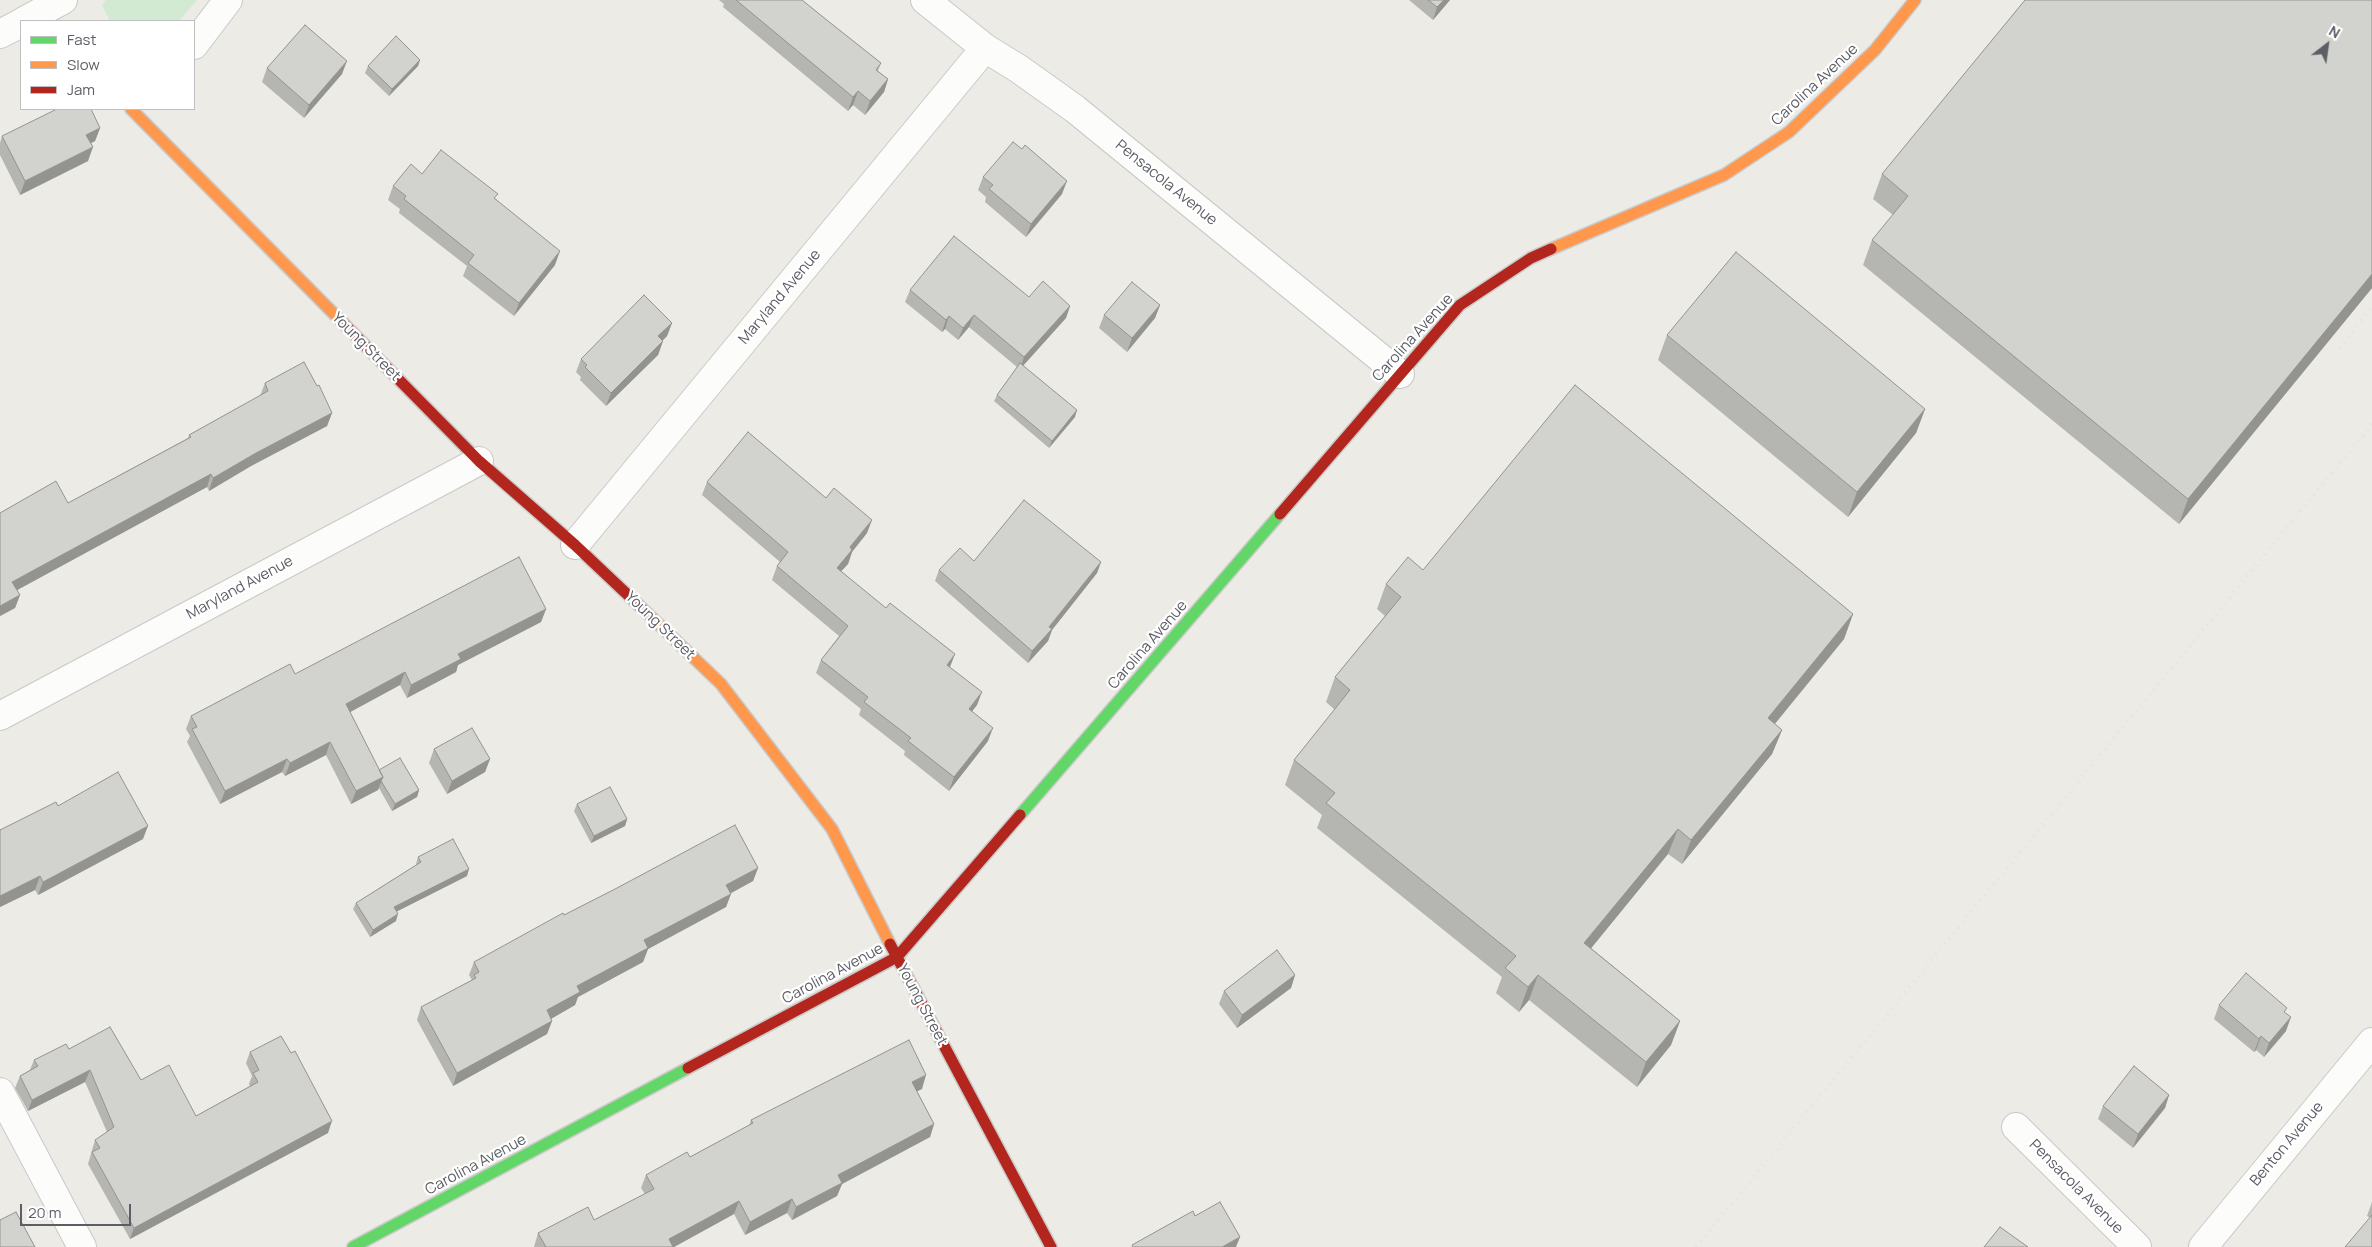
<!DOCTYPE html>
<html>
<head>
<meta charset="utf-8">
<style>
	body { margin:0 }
	#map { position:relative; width:2372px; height:1247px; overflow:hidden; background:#ecebe5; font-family:Manrope,sans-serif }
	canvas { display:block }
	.legend { position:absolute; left:20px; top:20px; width:175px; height:90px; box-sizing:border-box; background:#fff; border:1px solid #bdbfc1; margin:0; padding:6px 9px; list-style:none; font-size:15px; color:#5b5e65 }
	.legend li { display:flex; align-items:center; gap:10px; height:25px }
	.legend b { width:25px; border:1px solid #bdbfc1 }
	.north { position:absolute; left:2302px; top:20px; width:50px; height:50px; -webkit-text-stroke:4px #fff; paint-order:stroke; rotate:30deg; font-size:14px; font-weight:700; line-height:20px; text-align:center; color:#5b5e65 }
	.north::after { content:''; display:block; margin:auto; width:18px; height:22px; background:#5b5e65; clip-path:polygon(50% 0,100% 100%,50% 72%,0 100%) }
	.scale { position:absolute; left:20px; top:1204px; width:111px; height:22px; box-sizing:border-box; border:2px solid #5b5e65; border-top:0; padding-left:6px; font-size:15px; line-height:18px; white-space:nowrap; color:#5b5e65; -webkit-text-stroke:4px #fff; paint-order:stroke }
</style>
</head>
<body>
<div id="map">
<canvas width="2372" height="1247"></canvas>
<ul class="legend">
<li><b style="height:6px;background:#63d668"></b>Fast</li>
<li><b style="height:6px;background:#ff974d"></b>Slow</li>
<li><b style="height:6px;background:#b3261e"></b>Jam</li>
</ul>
<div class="north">N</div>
<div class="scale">20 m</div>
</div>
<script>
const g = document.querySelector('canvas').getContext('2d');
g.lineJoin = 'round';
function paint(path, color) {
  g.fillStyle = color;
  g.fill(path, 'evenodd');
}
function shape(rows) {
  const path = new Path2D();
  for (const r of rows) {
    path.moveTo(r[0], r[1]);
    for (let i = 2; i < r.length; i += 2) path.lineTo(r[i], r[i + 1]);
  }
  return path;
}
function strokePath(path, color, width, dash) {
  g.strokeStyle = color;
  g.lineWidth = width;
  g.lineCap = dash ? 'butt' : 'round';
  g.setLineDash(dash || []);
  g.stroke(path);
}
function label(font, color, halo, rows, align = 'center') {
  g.font = font + ' Manrope,sans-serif';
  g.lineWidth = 4.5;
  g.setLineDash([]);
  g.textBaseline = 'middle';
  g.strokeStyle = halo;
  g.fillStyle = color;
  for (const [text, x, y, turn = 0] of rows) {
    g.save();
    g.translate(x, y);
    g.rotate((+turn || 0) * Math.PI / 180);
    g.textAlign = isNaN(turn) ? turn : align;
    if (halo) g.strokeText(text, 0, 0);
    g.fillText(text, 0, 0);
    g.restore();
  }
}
const green = shape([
	[106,0,197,0,179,21,110,21,102,5]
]);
const street = shape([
	[925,0,985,48,1019,69,1075,109,1400,374],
	[24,21,63,0],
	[0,34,21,23],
	[194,45,228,0],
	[575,545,985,48],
	[0,716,479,461],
	[0,1092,82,1247],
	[2016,1127,2137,1247],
	[2203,1247,2372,1042]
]);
const fast = shape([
	[1020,815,1280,514],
	[353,1247,688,1068]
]);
const slow = shape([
	[131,109,343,323],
	[1551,249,1724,175,1789,132,1875,50,1915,0],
	[648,614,721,684,832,829,890,944]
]);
const jam = shape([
	[343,323,479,461,575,545,648,614],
	[1280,514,1460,305,1531,258,1551,249],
	[890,944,1051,1247],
	[688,1068,897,957,1020,815]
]);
const rail = shape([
	[2339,348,2372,307],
	[1696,1247,2372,424]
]);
const wall = shape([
	[719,0,802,0,828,21,881,63,878,71,888,79,884,92,865,115,853,105,848,111,723,7,724,4],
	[1409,0,1450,0,1433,20],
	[2372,0,2372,288,2179,524,1863,265,1872,240,1893,215,1873,199,1882,174],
	[420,60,418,66,389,96,365,73,368,66],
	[267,68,342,74,304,118,262,82],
	[100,128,95,141,91,143,88,161,20,195,0,155,0,143,2,136],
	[422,174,496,199,555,265,514,316,463,276,467,266,399,213,400,209,388,200,393,186],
	[983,177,1062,194,1026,237,985,202,986,197,978,190],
	[910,290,1029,297,1070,306,1066,318,1023,366,1075,417,1049,448,994,401,997,395,1017,367,969,327,958,340,945,329,942,332,905,302],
	[1160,305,1155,318,1127,352,1099,328,1104,315],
	[672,323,667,336,662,341,663,341,658,355,606,406,580,380,581,377,576,372,581,359],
	[1667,335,1925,409,1916,433,1848,517,1658,360],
	[265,383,317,386,332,413,327,426,251,466,209,491,207,487,17,590,20,595,15,608,0,616,68,503,188,438,189,435,260,396],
	[707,482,867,533,852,552,848,564,841,571,950,668,977,705,972,711,988,741,949,791,904,755,905,751,859,715,861,709,816,673,821,660,839,636,772,580,777,566,780,562,702,495],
	[974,561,1101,562,1097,573,1052,630,1048,641,1028,663,935,581,939,570],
	[1423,570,1853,614,1844,639,1775,724,1782,730,1772,754,1682,864,1668,854,1591,948,1680,1021,1671,1045,1637,1087,1529,1000,1519,1012,1496,993,1502,977,1317,828,1322,815,1285,785,1294,760,1335,710,1326,702,1335,677,1385,616,1377,609,1386,584],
	[546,609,541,622,458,665,456,672,407,698,400,685,350,712,379,770,419,790,417,797,392,811,379,788,378,790,351,804,326,755,285,776,282,772,220,804,187,742,190,736,186,729,191,716],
	[434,749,490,759,485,772,447,794,429,763],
	[577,804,627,819,625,826,591,843,574,811],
	[58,806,143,839,38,895,35,890,0,907,0,830],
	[418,857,467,876,397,911,396,921,370,937,353,909,356,903,416,865,416,864],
	[758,868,753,881,731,893,726,907,648,949,643,962,578,997,575,1005,551,1019,552,1021,547,1034,453,1086,417,1020,421,1007,472,980,469,975,474,962],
	[1295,975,1291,988,1237,1028,1219,1004,1224,991],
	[2219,1005,2285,1013,2286,1031,2264,1057,2256,1050,2254,1052,2214,1019],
	[69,1049,141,1080,196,1116,250,1086,249,1084,252,1076,246,1063,250,1052,328,1133,130,1239,88,1164,95,1140,107,1132,85,1082,28,1111,15,1088,20,1076,30,1070,34,1060],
	[922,1089,917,1091,934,1124,930,1137,842,1184,837,1196,792,1220,787,1213,745,1235,734,1214,674,1247,534,1247,538,1233,594,1220,645,1194,641,1188,646,1175,690,1157,749,1126,751,1120],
	[2169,1095,2165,1108,2133,1148,2098,1119,2103,1106],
	[2372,1202,2372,1247,2370,1218,2367,1216]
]);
const shadedWall = shape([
	[1444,0,1450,0,1433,20,1437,7],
	[420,60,418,66,389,96,392,89],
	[347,61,342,74,304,118,309,105],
	[888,79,884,92,865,115,870,101],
	[858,91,853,105,848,111,853,97],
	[100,128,95,141,81,148,86,135],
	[93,147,88,161,20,195,25,181],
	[1067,181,1062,194,1026,237,1031,224],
	[560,251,555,265,514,316,519,303],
	[2372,274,2372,288,2179,524,2188,499],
	[1160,305,1155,318,1127,352,1132,338],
	[1070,306,1066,318,1020,369,1024,357],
	[974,315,969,327,958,340,963,328],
	[949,316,945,329,942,332,946,320],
	[672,323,667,336,653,350,658,336],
	[663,341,658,355,606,406,611,393],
	[1925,409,1916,433,1848,517,1857,492],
	[1077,410,1075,417,1049,448,1052,441],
	[332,413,327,426,251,466,209,491,213,478,256,453],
	[211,474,207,487,8,595,12,582],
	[872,520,867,533,852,552,848,564,832,581,837,568,850,547],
	[1101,562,1097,573,1052,630,1048,641,1028,663,1032,651,1049,627],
	[20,595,15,608,0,616,0,606],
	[546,609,541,622,458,665,456,672,407,698,411,685,458,654],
	[1853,614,1844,639,1759,743,1768,718],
	[955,654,950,667,942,678,947,665],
	[405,672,400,685,341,717,346,704],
	[982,692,977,705,964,722,969,709],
	[993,728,988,741,949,791,954,777],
	[1782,730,1772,754,1682,864,1691,840],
	[330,742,326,755,285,776,290,763],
	[287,759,282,772,220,804,225,791],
	[490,759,485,772,447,794,452,781],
	[383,777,378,790,351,804,356,791],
	[419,790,417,797,392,811,395,804],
	[627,819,625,826,591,843,594,836],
	[148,826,143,839,38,895,43,882],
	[1678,829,1668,854,1575,968,1584,943],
	[758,868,753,881,722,898,726,885],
	[469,869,467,876,392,914,394,907],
	[40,876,35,890,0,907,0,896],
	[731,894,726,907,648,949,643,962,578,997,575,1005,542,1024,547,1010,577,986,644,940],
	[398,914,396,921,370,937,373,930],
	[1295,975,1291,988,1237,1028,1242,1015],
	[1538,975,1529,1000,1519,1012,1528,987],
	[2291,1017,2286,1031,2264,1057,2269,1043],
	[552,1021,547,1034,453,1086,457,1073],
	[1680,1021,1671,1045,1637,1087,1646,1062],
	[2261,1036,2256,1050,2254,1052,2259,1039],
	[90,1070,85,1082,28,1111,32,1100],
	[926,1075,922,1089,907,1096,912,1082],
	[2169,1095,2165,1108,2133,1148,2138,1134],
	[332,1121,328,1133,130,1239,134,1228],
	[934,1124,930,1137,842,1184,837,1196,792,1220,796,1207,838,1175],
	[792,1199,787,1213,745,1235,750,1222],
	[739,1201,734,1214,674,1247,666,1247,669,1239],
	[1240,1237,1236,1247,1222,1247]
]);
const building = shape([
	[736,0,802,0,828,21,881,63,876,70,888,79,870,101,858,91,853,97,736,0],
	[1428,0,1444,0,1437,7,1428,0],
	[2025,0,2372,0,2372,274,2188,499,1872,240,1908,196,1882,174,2025,0],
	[305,25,347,61,309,105,267,68,305,25],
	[396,36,420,60,392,89,368,66,396,36],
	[57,109,73,109,74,110,75,109,91,109,100,128,86,135,93,147,25,181,2,136,57,109],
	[1013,142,1022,149,1025,145,1067,181,1031,224,989,189,993,185,983,177,1013,142],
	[441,150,498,194,494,198,560,251,519,303,468,263,474,255,404,199,406,196,393,186,411,164,422,174,441,150],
	[954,236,1029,297,1043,281,1070,306,1024,357,974,315,963,328,949,316,946,320,910,290,954,236],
	[1736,252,1925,409,1857,492,1667,335,1736,252],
	[1132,282,1160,305,1132,338,1104,315,1132,282],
	[644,295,672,323,658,336,663,341,611,393,585,367,587,365,581,359,644,295],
	[304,362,317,386,319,385,332,413,256,453,213,478,211,474,12,582,20,595,0,606,0,513,56,481,68,503,191,437,189,435,268,391,265,383,304,362],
	[1020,363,1077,410,1052,441,997,395,1020,363],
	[1575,385,1853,614,1768,718,1782,730,1691,840,1678,829,1584,943,1680,1021,1646,1062,1538,975,1528,987,1505,968,1516,956,1326,803,1335,793,1294,760,1350,690,1335,677,1401,597,1386,584,1408,557,1423,570,1575,385],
	[748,432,826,498,834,488,872,520,850,547,852,550,837,568,886,608,890,603,955,654,947,665,982,692,969,709,993,728,954,777,908,741,911,738,864,702,868,697,821,660,848,626,777,566,788,552,707,482,748,432],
	[1024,500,1101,562,1049,627,1052,629,1032,651,939,570,960,548,974,561,1024,500],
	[519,557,546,609,458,654,461,659,411,685,405,672,346,704,383,777,356,791,330,742,290,763,287,759,225,791,192,729,197,727,191,716,290,664,295,674,519,557],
	[472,728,490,759,452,781,434,749,472,728],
	[400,758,419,790,395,804,381,781,383,777,379,770,400,758],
	[118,772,148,826,43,882,40,876,0,896,0,830,56,802,58,806,118,772],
	[610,787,627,819,594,836,577,804,610,787],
	[735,825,758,868,726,885,731,894,644,940,648,948,577,986,580,992,547,1010,552,1021,457,1073,421,1007,476,978,474,975,479,972,474,962,563,913,564,915,617,888,735,825],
	[453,839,469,869,394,907,398,914,373,930,356,903,421,862,418,857,453,839],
	[1277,950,1295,975,1242,1015,1224,991,1277,950],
	[2246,973,2287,1008,2284,1012,2291,1017,2269,1043,2261,1036,2259,1039,2219,1005,2246,973],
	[110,1027,141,1080,169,1065,196,1116,258,1082,253,1073,259,1070,250,1052,281,1036,291,1053,295,1051,332,1121,134,1228,92,1152,100,1148,95,1140,114,1127,90,1070,32,1100,20,1076,38,1066,34,1060,66,1044,69,1049,110,1027],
	[909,1040,926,1075,912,1082,934,1124,838,1175,842,1183,796,1207,792,1199,750,1222,739,1201,669,1239,673,1247,546,1247,538,1233,588,1207,594,1220,654,1189,646,1175,687,1152,690,1157,753,1123,751,1120,909,1040],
	[2134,1066,2169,1095,2138,1134,2103,1106,2134,1066],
	[1220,1202,1240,1237,1222,1247,1133,1247,1132,1245,1193,1211,1195,1216,1220,1202],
	[16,1212,35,1247,0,1247,0,1220,16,1212],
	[2372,1215,2372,1247,2345,1247,2372,1215],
	[2000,1227,2028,1247,1984,1247,2000,1227]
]);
const streetNames = [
	["Carolina Avenue",1815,85,-43],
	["Pensacola Avenue",1166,183,39],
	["Maryland Avenue",780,297,-50],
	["Carolina Avenue",1413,338,-48],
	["Young Street",366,347,45],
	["Maryland Avenue",240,588,-28],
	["Young Street",660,626,44],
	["Carolina Avenue",1148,645,-49],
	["Carolina Avenue",833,974,-28],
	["Young Street",922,1005,62],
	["Benton Avenue",2287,1144,-50],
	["Carolina Avenue",476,1165,-28],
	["Pensacola Avenue",2076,1187,45]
];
paint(green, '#d2ead2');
strokePath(street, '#c8c9c8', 30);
strokePath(fast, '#c9cac9', 14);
strokePath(slow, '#c9cac9', 14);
strokePath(jam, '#c9cac9', 14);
strokePath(street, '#fcfcfb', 28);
strokePath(fast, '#63d668', 11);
strokePath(slow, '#ff974d', 11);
strokePath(jam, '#b3261e', 11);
strokePath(rail, '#e4e3e3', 4, [1, 6]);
paint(wall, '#b5b5b1');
paint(shadedWall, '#939390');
paint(building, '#d2d2ce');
strokePath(building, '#939390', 1);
label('15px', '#5b5e65', '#fff', streetNames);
</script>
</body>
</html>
